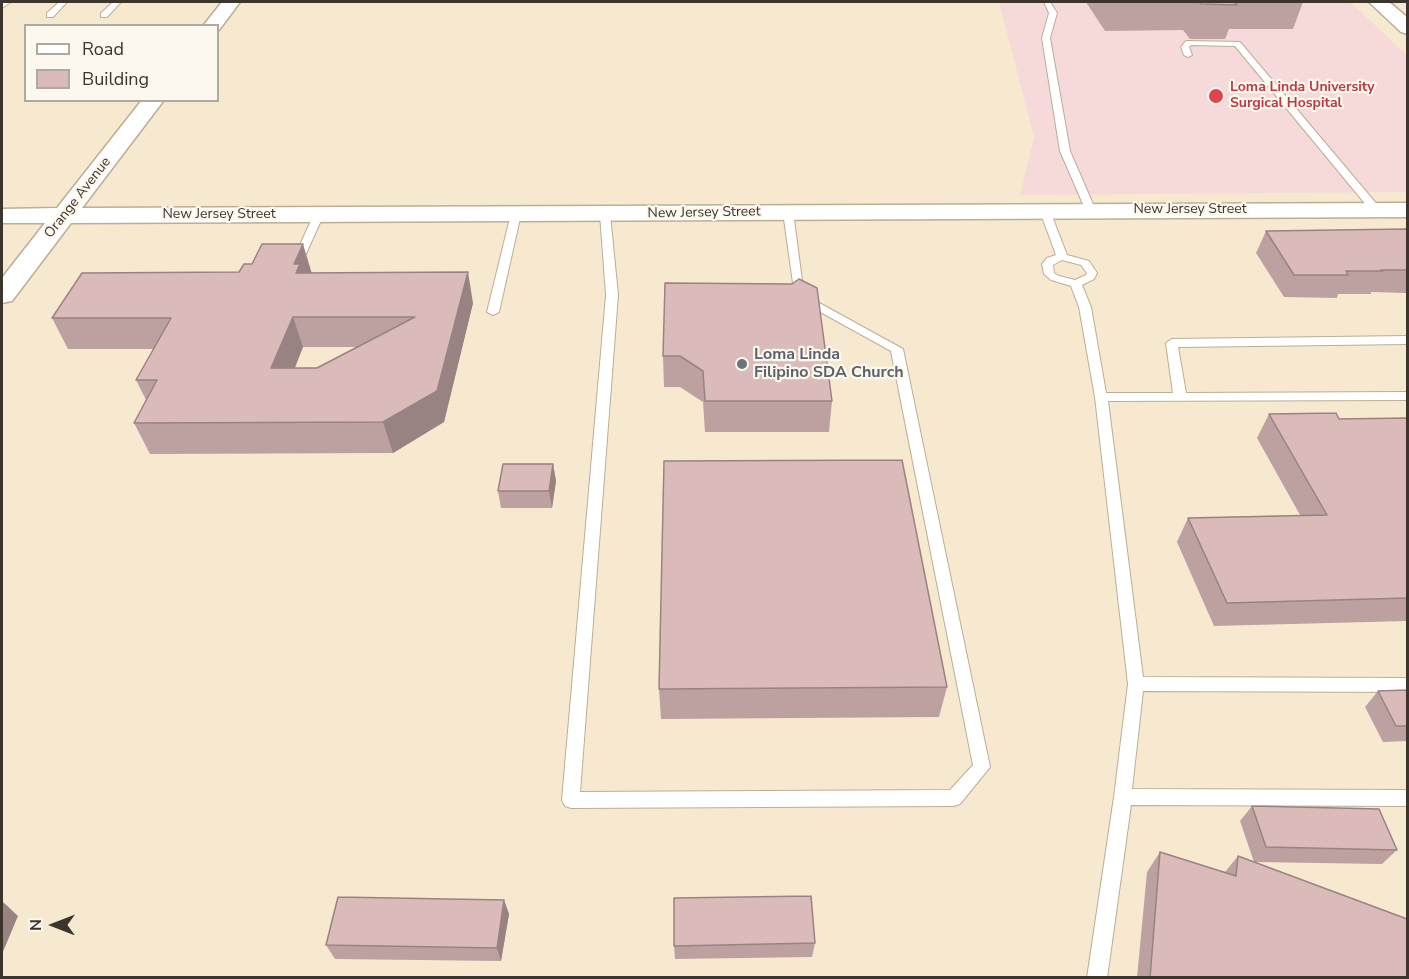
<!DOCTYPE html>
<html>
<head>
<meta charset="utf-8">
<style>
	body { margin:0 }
	#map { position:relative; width:1409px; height:979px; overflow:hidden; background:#f7e9d0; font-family:"Nunito Sans",sans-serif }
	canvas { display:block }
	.frame { position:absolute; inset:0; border:3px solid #3b352c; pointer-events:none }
	.legend { position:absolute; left:24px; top:24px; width:195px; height:78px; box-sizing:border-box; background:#fdf8ed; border:2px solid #afaaa0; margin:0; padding:8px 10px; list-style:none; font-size:18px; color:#3b352c }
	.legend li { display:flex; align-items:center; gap:12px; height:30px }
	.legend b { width:30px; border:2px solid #afaaa0 }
	.north { position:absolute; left:24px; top:895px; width:60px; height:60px; -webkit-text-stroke:4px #fdf8ed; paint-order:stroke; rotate:270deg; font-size:16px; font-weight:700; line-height:24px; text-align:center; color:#3b352c }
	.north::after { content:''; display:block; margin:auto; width:21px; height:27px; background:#3b352c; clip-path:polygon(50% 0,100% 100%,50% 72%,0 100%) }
</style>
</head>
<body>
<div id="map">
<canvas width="1409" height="979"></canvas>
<div class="frame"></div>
<ul class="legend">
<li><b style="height:8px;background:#fff"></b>Road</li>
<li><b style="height:16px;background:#dbbbba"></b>Building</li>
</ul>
<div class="north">N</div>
</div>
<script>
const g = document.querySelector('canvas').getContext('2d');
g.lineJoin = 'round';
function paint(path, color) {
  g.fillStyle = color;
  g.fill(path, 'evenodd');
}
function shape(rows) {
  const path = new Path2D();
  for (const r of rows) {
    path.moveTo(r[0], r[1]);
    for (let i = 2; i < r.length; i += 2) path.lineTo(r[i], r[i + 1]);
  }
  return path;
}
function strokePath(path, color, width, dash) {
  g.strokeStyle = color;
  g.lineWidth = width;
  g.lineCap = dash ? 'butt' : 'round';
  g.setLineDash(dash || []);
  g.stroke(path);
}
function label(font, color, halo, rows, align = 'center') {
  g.font = font + ' "Nunito Sans",sans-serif';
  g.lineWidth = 4.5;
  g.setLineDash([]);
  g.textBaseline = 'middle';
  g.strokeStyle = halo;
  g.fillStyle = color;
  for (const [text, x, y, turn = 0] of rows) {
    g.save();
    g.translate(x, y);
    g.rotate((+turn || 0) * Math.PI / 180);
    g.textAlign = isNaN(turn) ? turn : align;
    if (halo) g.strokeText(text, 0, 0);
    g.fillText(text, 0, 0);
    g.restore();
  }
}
const industrial = shape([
	[999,2,1350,2,1407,55,1407,192,1020,195,1034,137]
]);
const service = shape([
	[3,2,11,2,2,8,3,2],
	[59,2,67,2,53,17,47,17,47,13,59,2],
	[113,2,121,2,107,17,101,17,101,13,113,2],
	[1044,2,1050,2,1057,13,1050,38,1070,151,1096,211,1091,214,1086,211,1060,151,1042,38,1049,13,1044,2],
	[1186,41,1240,42,1380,208,1380,212,1372,212,1235,46,1191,45,1189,47,1192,55,1188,57,1184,55,1181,47,1186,41],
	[1045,208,1050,211,1067,255,1089,261,1097,273,1094,279,1082,285,1091,307,1106,393,1173,393,1166,343,1172,339,1408,336,1408,344,1178,347,1186,393,1408,392,1408,400,1108,401,1143,677,1408,678,1408,692,1143,691,1132,789,1408,790,1408,806,1131,805,1107,978,1087,978,1114,797,1128,684,1095,397,1079,307,1071,286,1051,280,1044,274,1042,264,1047,258,1056,255,1040,211,1045,208],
	[1062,260,1081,265,1087,273,1086,275,1075,280,1059,276,1054,273,1053,265,1062,260],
	[788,209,793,212,803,288,812,299,903,349,990,767,960,804,954,806,571,808,565,806,562,800,606,295,600,214,605,211,610,214,618,295,580,792,950,790,973,765,891,351,804,303,794,290,783,212,788,209],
	[319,211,324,214,305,256,304,258,296,258,295,256,314,214,319,211],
	[516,211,521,214,499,312,493,315,487,312,511,214,516,211]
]);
const tertiary = shape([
	[222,2,240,2,219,30,218,26,203,26,222,2],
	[142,100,164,100,82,208,1408,203,1408,217,71,223,12,301,2,303,2,278,45,223,2,223,2,209,57,208,142,100]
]);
const secondary = shape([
	[1369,2,1389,2,1408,18,1408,34,1401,32,1369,2]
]);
const wall = shape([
	[1086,2,1303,2,1293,29,1229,29,1225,39,1190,39,1183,30,1105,31],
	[1407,229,1407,293,1371,292,1371,294,1338,294,1337,298,1284,297,1256,253,1266,231],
	[239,272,312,273,473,303,444,422,393,453,150,454,134,423,146,400,136,380,154,349,68,349,52,318],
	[303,347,356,347,317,368,295,368],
	[665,283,832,401,829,432,705,432,703,402,680,387,664,387,663,356],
	[1269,414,1339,419,1407,418,1407,621,1214,626,1177,542,1188,518,1300,515,1257,438],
	[553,464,556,481,552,508,501,508,498,491],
	[947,687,939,717,661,719,659,689],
	[1407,690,1407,741,1383,742,1365,707,1378,691],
	[1252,806,1397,850,1382,864,1254,862,1240,821],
	[1160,852,1225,872,1238,856,1407,978,1137,978,1147,872],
	[504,900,509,914,501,961,335,959,326,945],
	[815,943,812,957,675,959,674,946]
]);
const shadedWall = shape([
	[303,244,312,274,306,303,294,264],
	[468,272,473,303,444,422,393,453,383,422],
	[293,317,303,347,282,399,271,368],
	[553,464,556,481,552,508,549,491],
	[504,900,509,914,501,961,497,948],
	[3,902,18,916,2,954,2,905]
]);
const building = shape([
	[1199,2,1234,2,1237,5,1201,4,1199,2],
	[1407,229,1407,270,1381,270,1383,271,1346,271,1348,275,1294,275,1266,231,1407,229],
	[262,244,303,244,294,264,300,264,296,273,468,272,437,391,383,422,134,423,157,380,136,380,171,318,52,318,82,273,239,272,244,264,252,264,262,244],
	[293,317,415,317,317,368,271,368,293,317],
	[799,279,817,288,832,401,705,401,703,371,680,356,663,356,665,283,792,284,799,279],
	[1336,413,1339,419,1407,418,1407,598,1227,603,1188,518,1327,515,1269,414,1336,413],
	[902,460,947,687,659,689,664,461,902,460],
	[503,464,553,464,549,491,498,491,503,464],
	[1407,690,1407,726,1396,726,1378,691,1407,690],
	[1252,806,1379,809,1397,850,1266,847,1252,806],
	[1160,852,1236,876,1238,856,1407,919,1407,978,1150,978,1160,852],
	[811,896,815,943,674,946,674,898,811,896],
	[338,897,504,900,497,948,326,945,338,897]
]);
const markers = [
	[1216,96,8,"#e0444e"],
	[742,364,6,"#6b7280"]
];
const farHealthnames = [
	["Loma Linda University",1230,88],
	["Surgical Hospital",1230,104]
];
const farStreetnames = [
	["Orange Avenue",78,198,-52],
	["New Jersey Street",1190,210],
	["New Jersey Street",704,213,-1],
	["New Jersey Street",219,215]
];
const worshipNames = [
	["Loma Linda",754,355],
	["Filipino SDA Church",754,373]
];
paint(industrial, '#f5dad9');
strokePath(service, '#bbae95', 2);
strokePath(tertiary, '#bbae95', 3);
strokePath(secondary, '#bbae95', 3);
paint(service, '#fff');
paint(tertiary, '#fff');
paint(secondary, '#fff');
paint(wall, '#bca1a0');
paint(shadedWall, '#998382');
paint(building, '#dbbbba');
strokePath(building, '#998382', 1.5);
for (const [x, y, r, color] of markers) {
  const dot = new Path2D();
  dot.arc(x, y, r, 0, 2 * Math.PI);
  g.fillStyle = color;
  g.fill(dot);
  strokePath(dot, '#fdf8ed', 2);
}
label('bold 14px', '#be3a42', '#fdf8ed', farHealthnames, 'left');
label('14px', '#3b352c', '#fdf8ed', farStreetnames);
label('bold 16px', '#5b616d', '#fdf8ed', worshipNames, 'left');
</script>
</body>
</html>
